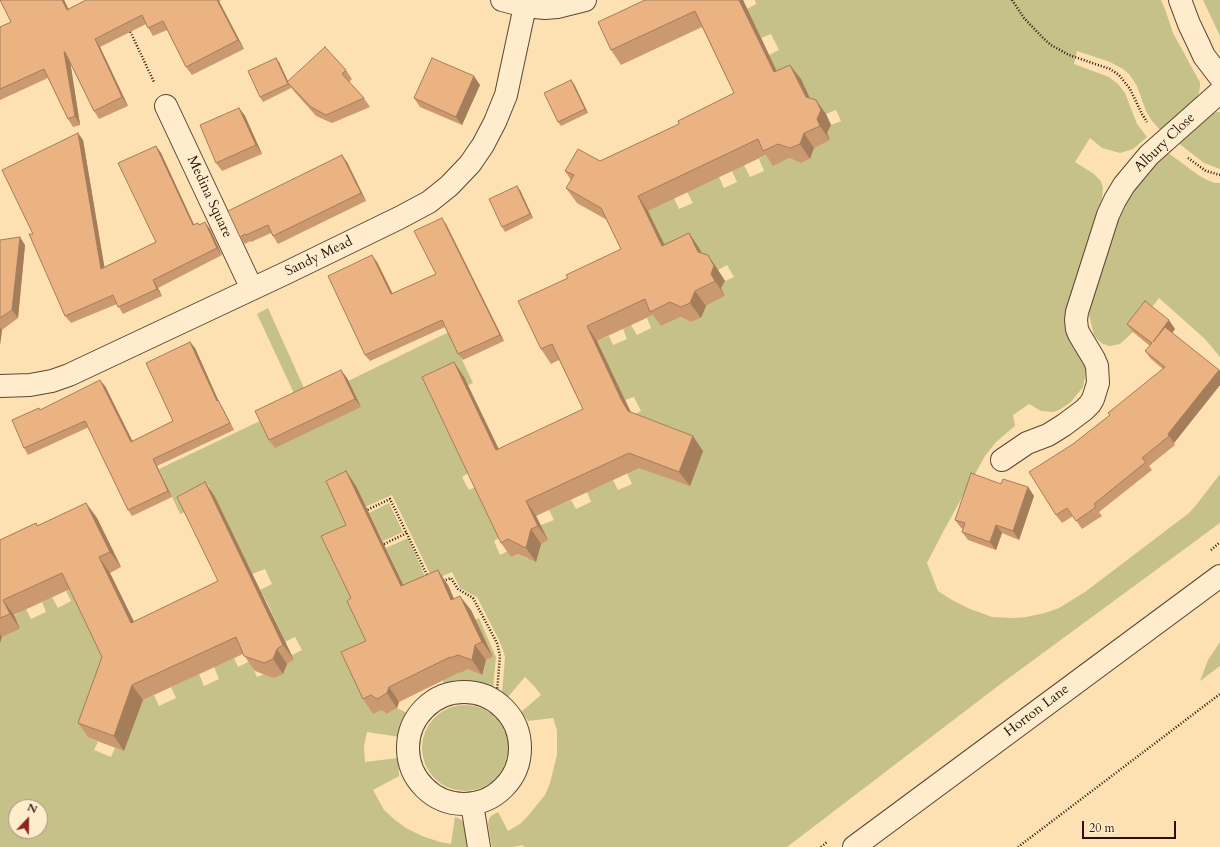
<!DOCTYPE html>
<html>
<head>
<meta charset="utf-8">
<style>
	body { margin:0 }
	#map { position:relative; width:1220px; height:847px; overflow:hidden; background:#fee1b2; font-family:Cardo,serif }
	canvas { display:block }
	.north { position:absolute; left:8px; top:799px; width:40px; height:40px; box-sizing:border-box; background:#feeccd; border:1px solid #a8957f; border-radius:50%; rotate:22deg; font-size:11px; font-weight:700; line-height:16px; text-align:center; color:#26120a }
	.north::after { content:''; display:block; margin:auto; width:14px; height:18px; background:#8f2418; clip-path:polygon(50% 0,100% 100%,50% 72%,0 100%) }
	.scale { position:absolute; left:1082px; top:821px; width:94px; height:18px; box-sizing:border-box; border:2px solid #26120a; border-top:0; padding-left:5px; font-size:12px; line-height:14px; white-space:nowrap; color:#26120a; -webkit-text-stroke:3px #feeccd; paint-order:stroke }
</style>
</head>
<body>
<div id="map">
<canvas width="1220" height="847"></canvas>
<div class="north">N</div>
<div class="scale">20 m</div>
</div>
<script>
const g = document.querySelector('canvas').getContext('2d');
g.lineJoin = 'round';
function paint(path, color) {
  g.fillStyle = color;
  g.fill(path, 'evenodd');
}
function shape(rows) {
  const path = new Path2D();
  for (const r of rows) {
    if (r.length === 3) {
      path.moveTo(r[0] + r[2], r[1]);
      path.arc(r[0], r[1], r[2], 0, 2 * Math.PI);
      continue;
    }
    path.moveTo(r[0], r[1]);
    for (let i = 2; i < r.length; i += 2) path.lineTo(r[i], r[i + 1]);
  }
  return path;
}
function strokePath(path, color, width, dash) {
  g.strokeStyle = color;
  g.lineWidth = width;
  g.lineCap = dash ? 'butt' : 'round';
  g.setLineDash(dash || []);
  g.stroke(path);
}
function label(font, color, halo, rows, align = 'center') {
  g.font = font + ' Cardo,serif';
  g.lineWidth = 3;
  g.setLineDash([]);
  g.textBaseline = 'middle';
  g.strokeStyle = halo;
  g.fillStyle = color;
  for (const [text, x, y, turn = 0] of rows) {
    g.save();
    g.translate(x, y);
    g.rotate((+turn || 0) * Math.PI / 180);
    g.textAlign = isNaN(turn) ? turn : align;
    if (halo) g.strokeText(text, 0, 0);
    g.fillText(text, 0, 0);
    g.restore();
  }
}
const green = shape([
	[755,0,1161,0,1165,9,1173,33,1197,77,1200,82,1200,87,1199,93,1192,104,1161,131,1152,121,1146,111,1137,86,1129,74,1123,69,1110,62,1077,51,1074,64,1109,77,1118,84,1125,93,1137,124,1147,137,1133,149,1120,153,1102,148,1090,138,1075,162,1094,174,1101,181,1103,188,1102,198,1069,305,1068,335,1071,343,1085,367,1086,373,1083,387,1071,402,1059,410,1053,412,1041,411,1029,404,1013,415,1015,426,996,442,985,456,943,532,927,563,938,591,952,600,970,609,992,617,1015,618,1026,617,1045,613,1059,608,1085,592,1189,513,1197,504,1220,474,1220,523,998,686,787,847,524,847,523,845,513,847,492,847,488,825,489,819,491,816,498,812,508,831,520,824,527,817,545,795,550,783,557,755,557,730,553,718,528,721,521,712,541,695,535,687,525,677,507,698,502,693,505,657,503,650,499,640,477,597,460,588,452,572,433,580,392,495,345,516,381,710,387,714,397,708,407,713,402,725,400,737,367,732,364,746,365,762,398,758,399,776,373,790,384,810,395,820,406,828,422,836,440,842,451,844,455,817,460,819,464,822,471,847,0,847,0,643,2,637,20,629,14,616,26,609,31,619,46,612,42,602,52,597,58,608,71,601,66,591,72,588,112,672,89,738,98,742,94,750,111,757,115,748,124,751,143,700,154,695,159,706,176,698,171,687,199,674,204,686,219,679,214,667,234,658,238,667,250,661,257,677,264,674,283,674,287,664,294,660,292,655,302,650,295,637,285,642,268,604,260,590,272,584,265,569,252,574,208,485,194,491,201,505,180,514,159,469,262,420,361,407,348,381,449,332,473,383,466,386,470,472,462,477,469,490,477,486,501,537,494,541,500,555,508,551,511,557,518,554,528,559,541,525,554,520,549,510,571,500,576,509,591,502,587,492,613,480,618,490,632,484,627,473,632,415,641,411,634,397,625,400,597,341,609,336,613,345,627,339,623,329,631,325,637,335,651,328,647,318,655,314,661,326,681,317,691,322,701,318,706,306,725,296,721,288,725,281,734,277,727,265,718,270,708,267,672,261,648,211,674,198,679,209,693,203,687,192,719,177,724,188,737,182,732,171,744,165,750,177,764,171,759,159,768,154,789,158,801,163,810,159,814,148,827,133,831,125,841,121,836,110,826,114,816,112,784,87,769,55,779,50,771,34,761,38,747,9,756,4],
	[16,807,40,807,40,831,16,831],
	[1203,0,1220,0,1220,36],
	[1218,112,1220,112,1220,169,1204,163,1177,142,1210,114],
	[1167,152,1198,175,1207,180,1215,183,1220,183,1220,357,1205,339,1159,298,1133,332,1120,344,1110,346,1103,344,1098,340,1094,335,1089,315,1090,308,1114,222,1138,182],
	[268,308,308,397,298,402,257,314],
	[389,503,403,532,383,541,369,513],
	[408,538,432,592,417,614,386,548],
	[479,618,496,657,493,688,479,683,462,680,456,680,445,685,440,675,468,669,484,668,486,660,493,657,475,620],
	[1220,642,1220,666,1200,681,1208,660],
	[465,748,43]
]);
const path = shape([
	[1012,0,1024,18,1044,39,1051,45,1069,55,1110,69,1119,75,1130,89,1142,114,1147,122],
	[129,29,154,82],
	[1188,158,1206,171,1220,175],
	[365,511,390,499,428,577],
	[384,544,407,533],
	[1211,550,1220,542],
	[443,581,451,578,458,589,473,598,497,643,500,656,496,703],
	[821,847,827,842],
	[1018,847,1220,694]
]);
const minor = shape([
	[502,0,525,6,545,8,557,7,585,0],
	[1180,0,1189,24,1199,45,1204,56,1220,77],
	[166,106,252,289],
	[0,386,30,385,52,381,69,375,286,273,399,218,429,202,449,186,470,164,483,145,495,122,506,95,525,6],
	[1002,460,1027,443,1048,435,1064,425,1084,410,1090,404,1093,399,1098,383,1097,366,1094,359,1079,334,1077,329,1076,320,1077,312,1108,215,1115,200,1124,185,1149,155,1220,92],
	[464,748,56],
	[472,804,479,847],
	[854,847,1220,576]
]);
const wall = shape([
	[64,0,68,9,86,0,222,0,219,1,244,49,192,75,186,67,167,30,153,36,146,24,100,47,128,106,99,119,94,111,70,61,80,125,73,127,68,119,48,78,0,100,0,27],
	[645,0,743,0,777,71,801,79,810,98,826,114,831,125,827,133,830,140,814,148,810,159,801,163,789,158,773,166,766,155,648,211,664,244,689,233,699,248,702,253,708,255,718,270,725,281,721,288,725,296,706,306,701,318,691,322,681,317,661,326,653,315,597,341,631,412,703,451,690,486,639,468,536,516,548,540,541,544,536,562,518,554,511,557,501,543,454,362,464,377,499,449,583,409,559,360,551,364,541,349,568,278,621,249,607,220,577,203,566,188,571,180,565,171,600,161,679,124,734,93,702,27,621,65,611,50],
	[279,62,288,81,346,70,352,79,349,82,364,98,370,107,332,123,316,116,293,90,290,86,291,88,263,102,260,97],
	[574,84,588,113,561,126,558,122],
	[480,85,462,125,420,107,414,98],
	[239,108,245,116,262,154,222,171,216,163],
	[83,140,104,267,156,242,156,146,161,153,194,225,199,224,210,229,222,255,158,288,162,296,123,314,117,304,71,323,65,316,33,234],
	[347,162,366,201,278,244,273,236,271,233,251,242,250,241,245,244,240,237],
	[520,190,533,218,505,232,502,227],
	[446,224,504,341,463,360,458,354,445,327,370,361,365,355,377,262,393,294,436,274],
	[0,240,25,245,18,318,2,330,0,345],
	[1127,324,1175,329,1172,333,1219,370,1220,371,1220,385,1174,443,1175,445,1149,466,1152,470,1099,512,1102,516,1082,529,1073,516,1062,523,1056,515,1073,444,1110,415,1163,369,1151,359,1145,351,1150,346,1133,332],
	[190,342,195,348,219,402,222,407,234,430,157,466,172,497,132,516,128,510,89,427,28,455,24,448,40,410,105,386,132,441,173,421],
	[347,378,361,407,275,448,269,440],
	[205,482,215,497,294,660,287,664,283,674,274,678,255,671,243,654,143,700,124,751,89,738,78,723,102,657,70,589,14,615,20,629,2,637,0,643,0,540,36,523,38,526,86,503,97,518,121,567,110,573,134,622,218,581],
	[1001,484,1028,487,1034,496,1019,540,1002,533,996,550,968,540,962,532,963,529,961,528,955,520],
	[356,486,403,585,448,585,454,599,471,610,493,657,486,660,482,675,468,669,460,673,460,672,399,702,397,708,387,714,381,710,373,714,363,699,366,641,351,598,346,525]
]);
const shadedWall = shape([
	[62,0,64,0,73,18,67,10],
	[217,0,218,0,219,1,244,49,238,40],
	[739,0,743,0,784,87,774,72],
	[95,39,100,47,128,106,122,97],
	[64,52,70,61,80,125,75,116],
	[276,58,279,62,289,84,287,82,291,88,288,84],
	[790,65,801,79,816,112,806,97],
	[474,76,480,85,462,125,456,117],
	[571,80,574,84,588,113,585,109],
	[816,100,826,114,831,125,827,133,830,140,820,126,817,119],
	[239,108,245,116,262,154,256,145],
	[78,133,83,140,106,276,101,269],
	[804,133,814,148,810,159,800,144],
	[156,146,161,153,198,233,193,225],
	[342,155,347,162,366,201,361,193],
	[517,186,520,190,533,218,530,214],
	[638,196,648,211,672,260,662,246],
	[442,218,446,224,504,341,500,335],
	[205,222,210,229,222,255,217,248],
	[689,233,699,248,708,267,698,252],
	[20,237,25,245,18,318,12,310],
	[372,255,377,262,396,301,391,294],
	[708,255,718,270,725,281,721,288,725,296,715,281,711,274],
	[153,280,158,288,162,296,157,289],
	[695,291,706,306,701,318,690,303],
	[1169,320,1175,329,1159,350,1153,342],
	[587,326,597,341,632,415,628,411,622,401],
	[0,327,2,330,0,345],
	[190,342,195,348,219,402,222,407,234,430,230,423,217,401],
	[454,362,464,377,506,465,496,450],
	[341,370,347,378,361,407,355,399],
	[1219,370,1220,371,1220,385,1174,443,1168,434],
	[100,380,105,386,136,448,131,442],
	[693,436,703,451,690,486,679,472],
	[153,459,157,466,172,497,168,491],
	[346,471,356,486,411,601,401,586],
	[205,482,215,497,294,660,283,645],
	[1028,487,1034,496,1019,540,1013,531],
	[526,501,536,516,548,540,538,526],
	[86,503,97,518,121,567,110,552],
	[996,525,1002,533,996,550,990,542],
	[531,529,541,544,536,562,526,548],
	[99,557,110,573,142,638,131,623],
	[438,570,448,585,461,615,451,600],
	[460,596,471,610,493,657,482,642],
	[3,600,14,615,20,629,10,614],
	[0,634,2,637,0,643],
	[475,645,486,660,482,675,472,660],
	[277,649,287,664,283,674,273,659],
	[132,685,143,700,124,751,114,736],
	[389,687,399,702,397,708,387,693]
]);
const building = shape([
	[0,0,62,0,67,10,86,0,217,0,238,40,186,67,163,21,148,28,142,15,95,39,122,97,94,111,65,52,64,52,75,116,68,119,44,69,0,89,0,27,11,22,0,0],
	[645,0,739,0,774,72,790,65,806,97,816,100,821,110,817,119,820,126,804,133,800,144,790,148,778,144,763,151,758,139,638,196,662,246,689,233,698,252,708,255,714,266,711,274,715,281,695,291,690,303,681,307,670,302,650,312,645,299,587,326,622,401,628,411,693,436,679,472,629,453,526,501,538,526,531,529,526,548,508,539,501,543,422,377,454,362,496,450,583,409,552,344,541,349,518,301,568,278,566,275,621,249,601,208,566,188,574,175,565,171,578,149,600,161,679,124,678,121,734,93,695,11,611,50,598,22,645,0],
	[325,47,346,70,342,74,364,98,326,115,311,107,287,82,325,47],
	[276,58,288,84,260,97,248,71,276,58],
	[432,58,474,76,456,117,414,98,432,58],
	[571,80,585,109,558,122,544,93,571,80],
	[239,108,256,145,216,163,200,125,239,108],
	[78,133,101,269,156,242,118,163,156,146,193,225,198,223,199,225,205,222,217,248,153,280,157,289,118,307,113,295,65,316,29,234,33,234,2,170,78,133],
	[342,155,361,193,273,236,268,225,246,235,245,234,240,237,228,211,342,155],
	[517,186,530,214,502,227,489,199,517,186],
	[442,218,500,335,458,354,442,320,365,355,328,276,372,255,391,294,436,274,414,231,442,218],
	[20,237,12,310,0,318,0,240,20,237],
	[1145,301,1169,320,1153,342,1165,327,1219,370,1168,434,1169,436,1142,458,1146,462,1094,504,1096,507,1076,521,1067,508,1056,515,1029,472,1073,444,1110,415,1108,413,1165,367,1145,351,1152,343,1127,324,1145,301],
	[190,342,217,401,218,400,230,423,153,459,168,491,128,510,85,421,24,448,12,420,39,408,40,410,100,380,131,442,173,421,146,363,190,342],
	[341,370,355,399,269,440,255,411,341,370],
	[346,471,401,586,438,570,451,600,460,596,482,642,475,645,472,660,458,655,450,658,450,657,389,687,387,693,377,699,371,695,363,699,341,652,366,641,347,601,351,598,321,536,346,525,326,481,346,471],
	[971,473,1001,484,1003,479,1028,487,1013,531,996,525,990,542,962,532,965,523,955,520,971,473],
	[205,482,283,645,277,649,273,659,264,663,244,656,236,637,132,685,114,736,78,723,102,657,62,573,3,600,10,614,0,618,0,540,36,523,37,526,86,503,110,552,99,557,131,623,218,581,177,497,205,482]
]);
const streetNames = [
	["Albury Close",1165,143,-44],
	["Medina Square",209,197,65],
	["Sandy Mead",319,257,-26],
	["Horton Lane",1037,711,-37]
];
paint(green, '#c5c189');
strokePath(minor, '#5c4634', 24);
strokePath(path, '#26120a', 2.5, [1, 2]);
strokePath(minor, '#feeccd', 22);
paint(wall, '#ca9970');
paint(shadedWall, '#a47d5b');
paint(building, '#ebb282');
strokePath(building, '#a47d5b', 1);
label('14px', '#26120a', '#feeccd', streetNames);
</script>
</body>
</html>
